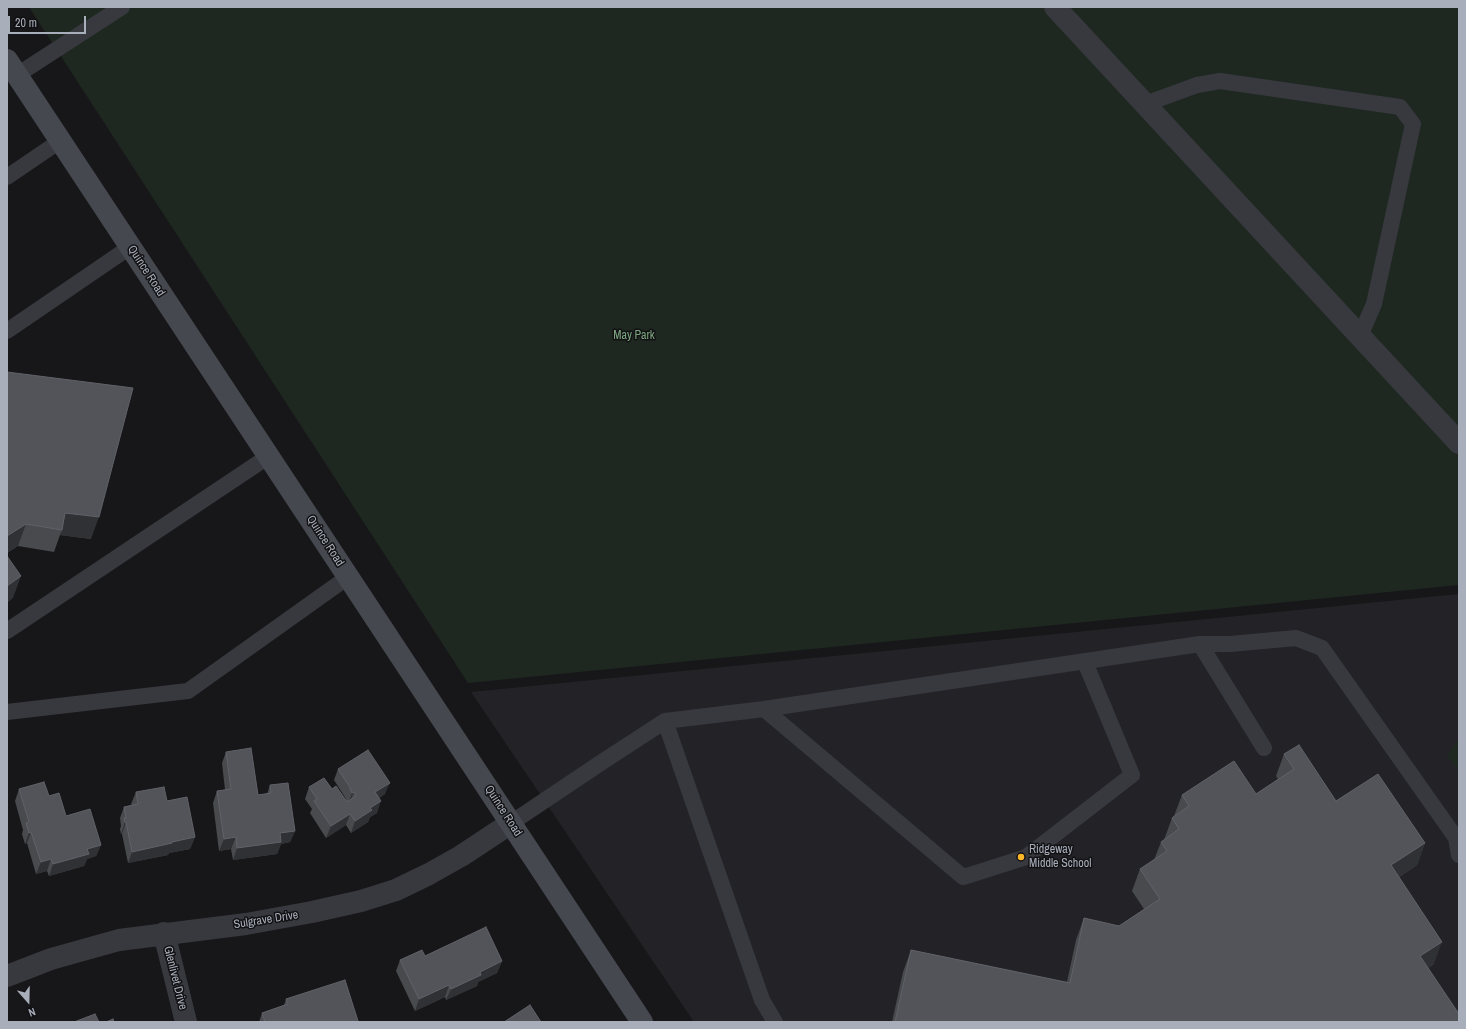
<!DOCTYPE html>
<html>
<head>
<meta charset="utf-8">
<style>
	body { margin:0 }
	#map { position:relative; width:1466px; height:1029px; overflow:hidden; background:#171719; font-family:"Archivo Narrow",sans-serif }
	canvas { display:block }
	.frame { position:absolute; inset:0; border:8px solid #a8aeba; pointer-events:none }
	.north { position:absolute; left:8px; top:981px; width:40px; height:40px; -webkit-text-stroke:3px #121214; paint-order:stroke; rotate:160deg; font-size:11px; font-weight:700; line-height:16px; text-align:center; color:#a8aeba }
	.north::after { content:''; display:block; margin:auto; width:14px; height:18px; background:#a8aeba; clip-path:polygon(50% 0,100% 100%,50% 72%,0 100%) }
	.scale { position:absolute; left:8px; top:16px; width:78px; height:18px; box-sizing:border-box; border:2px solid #a8aeba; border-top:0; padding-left:5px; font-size:12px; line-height:14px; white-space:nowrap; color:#a8aeba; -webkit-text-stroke:3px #121214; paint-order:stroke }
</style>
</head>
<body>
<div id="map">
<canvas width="1466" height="1029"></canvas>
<div class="frame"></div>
<div class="north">N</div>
<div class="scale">20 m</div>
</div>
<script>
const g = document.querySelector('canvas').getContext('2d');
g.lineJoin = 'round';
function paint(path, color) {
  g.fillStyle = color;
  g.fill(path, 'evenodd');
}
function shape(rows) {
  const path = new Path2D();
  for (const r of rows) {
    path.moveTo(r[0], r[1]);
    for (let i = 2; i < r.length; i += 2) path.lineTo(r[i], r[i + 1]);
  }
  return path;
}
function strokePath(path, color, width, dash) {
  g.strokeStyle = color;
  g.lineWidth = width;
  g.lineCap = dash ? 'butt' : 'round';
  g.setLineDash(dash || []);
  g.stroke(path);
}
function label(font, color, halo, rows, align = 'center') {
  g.font = font + ' "Archivo Narrow",sans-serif';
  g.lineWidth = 3;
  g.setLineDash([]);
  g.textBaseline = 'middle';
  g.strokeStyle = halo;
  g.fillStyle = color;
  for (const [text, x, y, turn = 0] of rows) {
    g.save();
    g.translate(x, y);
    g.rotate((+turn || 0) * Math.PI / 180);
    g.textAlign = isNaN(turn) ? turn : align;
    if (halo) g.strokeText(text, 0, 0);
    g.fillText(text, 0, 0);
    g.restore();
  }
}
const built = shape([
	[1459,594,1459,1022,694,1022,471,692]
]);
const green = shape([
	[29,7,1459,7,1459,585,468,683],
	[1459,738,1459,772,1447,755]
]);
const service = shape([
	[17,75,122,7],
	[1145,104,1197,85,1220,81,1400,107,1413,124,1374,304,1360,336],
	[7,177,60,141],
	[7,331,130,247],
	[7,631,269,456],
	[1200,644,1264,748],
	[764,709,963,877,1026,857,1132,775,1085,662],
	[7,712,188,691,348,577],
	[665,721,762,1000,775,1022],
	[511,823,602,762,665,721,764,709,1200,644,1230,644,1296,638,1322,648,1456,838,1459,855]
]);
const minor = shape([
	[1055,7,1459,443],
	[164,933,186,1022],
	[7,976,51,959,119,940,246,924,312,912,361,901,396,890,429,874,461,856,511,823]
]);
const secondary = shape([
	[7,60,642,1022]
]);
const wall = shape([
	[7,372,91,539,60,535,54,552,18,546,7,553],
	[226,752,258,795,267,794,270,785,295,831,290,842,281,844,277,854,233,860,231,849,219,851,213,803,217,791,225,790,222,763],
	[1284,754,1336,801,1425,843,1417,865,1399,877,1434,964,1428,968,1459,1022,892,1022,903,972,911,950,1067,982,1076,940,1084,918,1119,926,1144,909,1132,891,1140,869,1154,860,1161,842,1164,840,1172,818,1174,816,1182,795,1256,794,1278,779,1276,776],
	[338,769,385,794,379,798,377,813,370,817,368,822,351,833,346,825,326,838,310,813,312,809,305,799,309,787,332,789,346,801,346,799,334,780],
	[19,789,49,796,66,816,101,845,96,856,87,859,84,866,49,876,47,871,36,874,27,843,25,844,22,834,23,830,15,801],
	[136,792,167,801,195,837,190,849,169,853,168,855,128,863,122,834,121,834,120,829,121,826,120,818,124,807,132,805,131,804],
	[425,956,502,961,497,973,478,982,477,986,446,1000,445,997,415,1011,396,971,400,960],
	[286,999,358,1021,358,1022,259,1022,262,1013,284,1005]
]);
const shadedWall = shape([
	[65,513,99,517,91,539,60,535,62,530],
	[26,524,18,546,7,553,7,536],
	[21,576,13,598,7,603,7,586],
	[390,783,385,794,371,804,375,792],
	[354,792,349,803,348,804,352,793],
	[381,801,377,813,370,817,368,822,351,833,355,821,370,808],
	[350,814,346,825,326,838,331,826],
	[125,822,126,822,122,834,121,834],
	[295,831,290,842,281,844,277,854,233,860,237,848,280,833],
	[31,832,27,843,25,844,29,833],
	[195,837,190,849,169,853,168,855,128,863,132,852,172,842],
	[236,837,231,849,219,851,224,839],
	[1425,843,1417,865,1383,887,1391,865],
	[101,845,96,856,87,859,84,866,49,876,53,864,87,849],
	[51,859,47,871,36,874,41,862],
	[1442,942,1434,964,1412,978,1420,956],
	[502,961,497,973,478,982,477,986,446,1000,451,989,480,972],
	[449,985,445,997,415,1011,419,999]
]);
const building = shape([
	[7,372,133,388,99,517,65,513,62,530,26,524,7,536,7,372],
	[7,556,21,576,7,586,7,556],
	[1299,745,1336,801,1378,774,1425,843,1391,865,1442,942,1420,956,1459,1014,1459,1022,895,1022,911,950,1070,983,1084,918,1119,926,1160,899,1140,869,1167,851,1161,842,1179,829,1172,818,1189,806,1182,795,1234,761,1256,794,1294,769,1284,754,1299,745],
	[251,748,258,795,271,793,270,785,288,783,295,831,280,833,281,842,237,848,236,837,224,839,217,791,231,789,226,752,251,748],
	[368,750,390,783,375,792,381,801,370,808,372,810,355,821,350,814,331,826,314,801,317,799,309,787,324,778,332,789,336,786,347,802,356,796,354,792,352,793,350,789,351,789,338,769,368,750],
	[44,782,49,796,59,793,66,816,90,809,101,845,87,849,89,854,53,864,51,859,41,862,31,832,29,833,26,823,29,822,19,789,44,782],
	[164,787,167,801,187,797,195,837,172,842,172,843,132,852,126,822,125,822,124,818,126,818,124,807,138,804,136,792,164,787],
	[486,927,502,961,480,972,481,975,451,989,449,985,419,999,400,960,422,950,425,956,486,927],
	[345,980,358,1021,357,1022,265,1022,262,1013,288,1004,286,999,345,980],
	[530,1005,541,1022,504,1022,530,1005],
	[95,1014,99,1022,74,1022,95,1014],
	[113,1019,114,1022,106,1022,113,1019]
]);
const markers = [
	[1021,857,4,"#ffb729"]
];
const streetNames = [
	["Quince Road",146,271,57],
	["Quince Road",325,541,57],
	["Quince Road",503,811,57],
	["Sulgrave Drive",266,920,-9],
	["Glenlivet Drive",175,978,76]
];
const parkNames = [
	["May Park",634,336]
];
const poiNames = [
	["Ridgeway",1029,850],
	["Middle School",1029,864]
];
paint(built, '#232327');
paint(green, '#1e2820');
strokePath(service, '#38393f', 16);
strokePath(minor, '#38393f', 22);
strokePath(secondary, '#45484f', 22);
paint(wall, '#484a4e');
paint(shadedWall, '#303134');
paint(building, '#53545a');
strokePath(building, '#606269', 1);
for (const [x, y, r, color] of markers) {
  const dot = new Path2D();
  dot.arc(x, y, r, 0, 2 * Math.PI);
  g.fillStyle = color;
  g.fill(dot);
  strokePath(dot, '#121214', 1.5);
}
label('12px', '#a8aeba', '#121214', streetNames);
label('12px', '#7da780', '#121214', parkNames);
label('12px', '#a8aeba', '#121214', poiNames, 'left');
</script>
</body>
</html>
